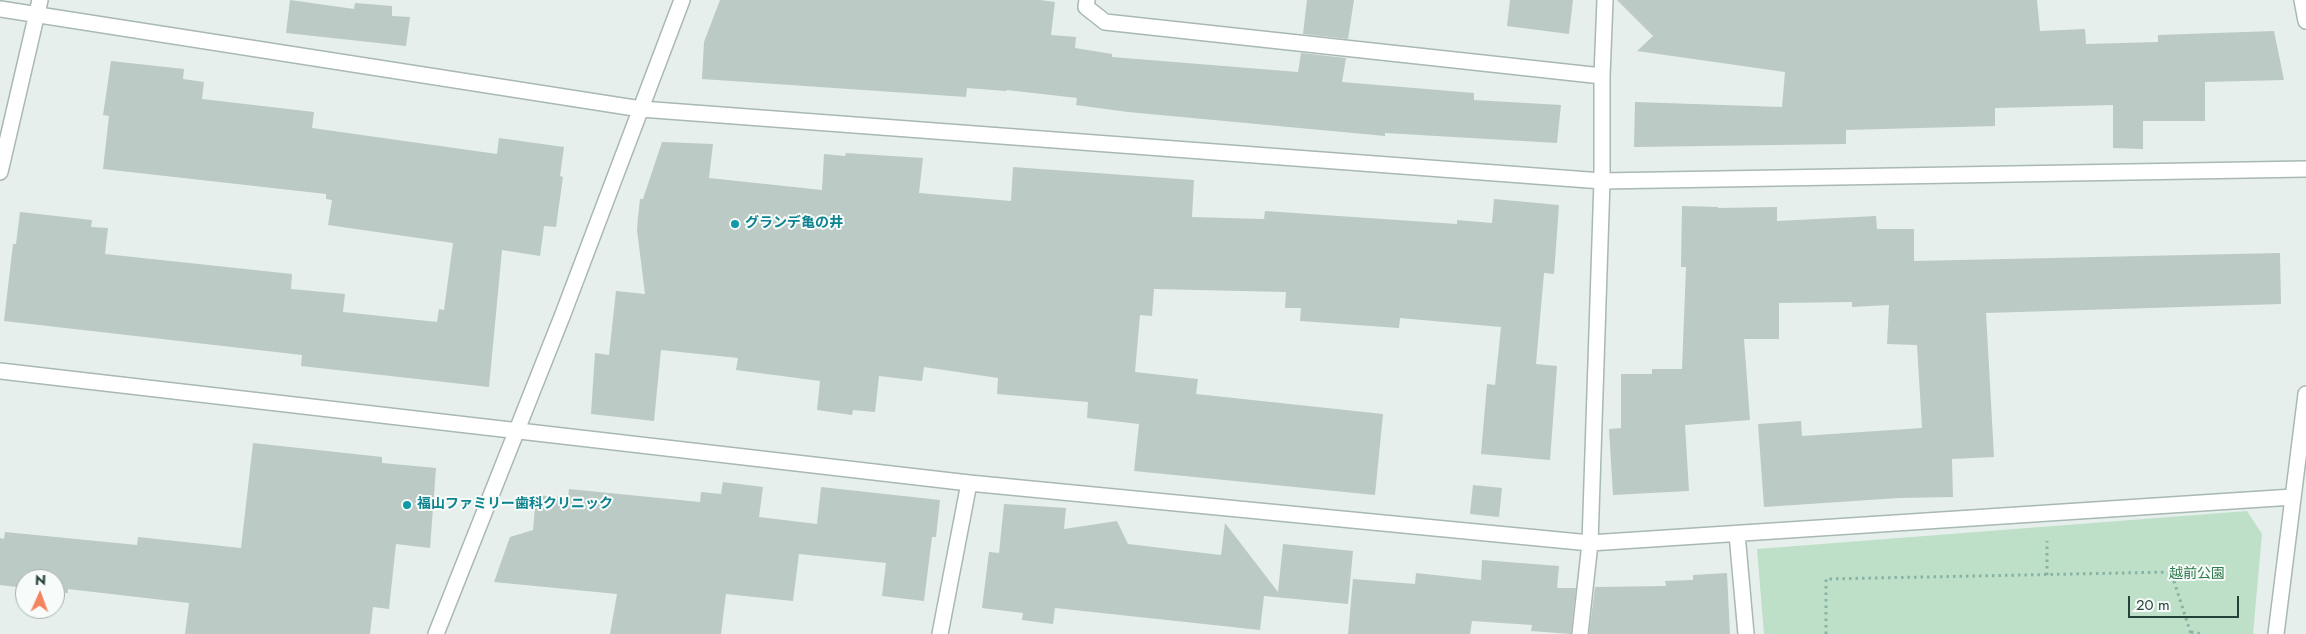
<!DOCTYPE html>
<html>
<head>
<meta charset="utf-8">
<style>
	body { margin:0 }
	#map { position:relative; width:2306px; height:634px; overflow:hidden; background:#e6efeb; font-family:Jost,sans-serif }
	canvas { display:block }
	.north { position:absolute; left:15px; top:569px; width:50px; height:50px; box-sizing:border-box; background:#f7fbf9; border:1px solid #a3b1ad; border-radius:50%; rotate:2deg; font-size:14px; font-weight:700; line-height:20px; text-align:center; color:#24423a }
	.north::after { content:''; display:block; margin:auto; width:18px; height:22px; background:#f4845f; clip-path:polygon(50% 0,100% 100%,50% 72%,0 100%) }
	.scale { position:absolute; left:2128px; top:596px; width:111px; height:22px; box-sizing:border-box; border:2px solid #24423a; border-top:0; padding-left:6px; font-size:15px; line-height:18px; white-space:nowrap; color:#24423a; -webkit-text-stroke:4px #f7fbf9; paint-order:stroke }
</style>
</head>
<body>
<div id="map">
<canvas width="2306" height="634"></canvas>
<div class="north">N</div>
<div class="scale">20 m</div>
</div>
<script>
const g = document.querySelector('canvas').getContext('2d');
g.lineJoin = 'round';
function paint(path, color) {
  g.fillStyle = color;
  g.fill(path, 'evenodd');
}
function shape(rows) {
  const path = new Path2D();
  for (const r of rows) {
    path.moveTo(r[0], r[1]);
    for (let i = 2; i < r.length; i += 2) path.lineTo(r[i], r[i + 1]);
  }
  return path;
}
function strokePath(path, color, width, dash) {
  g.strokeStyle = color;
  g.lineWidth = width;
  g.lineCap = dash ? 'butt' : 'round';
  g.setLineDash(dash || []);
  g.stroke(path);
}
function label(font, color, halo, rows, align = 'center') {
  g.font = font + ' Jost,"Noto Sans JP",sans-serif';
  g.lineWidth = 4;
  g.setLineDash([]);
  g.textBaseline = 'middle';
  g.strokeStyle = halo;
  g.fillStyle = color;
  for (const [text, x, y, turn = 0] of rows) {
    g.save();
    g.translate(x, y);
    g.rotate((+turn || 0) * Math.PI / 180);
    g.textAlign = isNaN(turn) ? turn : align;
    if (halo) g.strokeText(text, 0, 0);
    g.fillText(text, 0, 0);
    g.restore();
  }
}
const green = shape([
	[2247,511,2262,534,2253,634,1764,634,1757,549]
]);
const building = shape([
	[290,0,354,9,355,3,392,6,392,16,410,17,406,46,286,33],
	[720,0,1040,0,1055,2,1051,35,1076,37,1075,48,1112,54,1112,57,1298,72,1301,53,1346,58,1342,82,1474,93,1474,100,1561,105,1557,143,1385,133,1385,136,1128,112,1076,105,1077,98,1007,90,1006,91,967,88,966,97,702,79,704,42],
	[1307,0,1354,0,1348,39,1303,34],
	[1510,0,1573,0,1569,34,1507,26],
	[1617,0,2037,0,2040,31,2085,29,2086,44,2158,42,2158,35,2274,31,2284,80,2205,82,2205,121,2143,121,2143,149,2113,148,2113,105,1995,108,1995,126,1846,130,1846,144,1634,147,1635,102,1782,107,1785,72,1637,51,1653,36],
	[111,61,184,69,183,79,204,82,202,99,314,112,312,128,497,154,499,138,564,147,560,176,563,177,556,227,544,226,540,256,502,250,489,387,301,366,302,355,4,321,13,244,16,244,20,212,92,220,91,227,108,228,105,254,292,274,291,289,345,294,343,312,437,322,439,309,444,310,453,243,328,225,332,200,326,199,326,194,103,169,109,116,103,115],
	[662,142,713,144,709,178,822,190,824,154,845,156,846,153,923,158,919,193,1011,201,1013,167,1194,180,1192,217,1264,219,1265,211,1457,224,1457,220,1492,223,1494,199,1559,205,1554,274,1544,273,1536,364,1557,366,1550,460,1481,454,1487,384,1495,385,1501,327,1400,318,1399,328,1300,321,1301,308,1285,308,1286,292,1154,289,1152,316,1140,315,1135,372,1198,379,1196,394,1383,414,1375,495,1134,471,1139,424,1087,418,1088,402,997,394,998,378,924,367,922,381,879,376,875,412,853,410,852,415,817,410,820,381,736,370,738,358,661,350,654,421,591,414,595,353,609,355,616,291,645,294,637,230,638,217,640,199,643,199],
	[1682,206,1718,207,1718,208,1777,207,1777,221,1876,216,1877,229,1914,229,1914,261,2280,253,2281,304,1986,313,1994,457,1952,459,1953,497,1899,498,1764,507,1758,424,1801,421,1802,436,1922,428,1917,345,1887,344,1889,305,1852,307,1852,302,1779,303,1779,339,1744,339,1750,420,1685,425,1689,491,1613,495,1609,429,1621,428,1621,374,1652,374,1652,369,1682,369,1686,267,1681,267],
	[253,443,382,457,382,463,436,468,430,548,396,544,389,609,373,607,370,634,185,634,189,603,68,589,68,593,55,592,55,579,25,579,25,588,0,585,0,538,4,539,5,532,137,545,138,537,241,548],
	[723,482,763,487,759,517,817,524,821,487,940,500,936,537,932,537,924,601,882,596,886,563,799,554,793,601,726,594,721,634,610,634,617,594,494,582,510,537,533,530,536,495,568,498,569,489,700,502,701,492,721,494],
	[1473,485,1502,488,1499,517,1470,514],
	[1004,504,1066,508,1064,529,1117,521,1128,544,1221,555,1225,523,1278,592,1283,544,1353,551,1348,604,1264,596,1260,630,1055,608,1053,624,1022,620,1023,613,982,608,989,552,999,553],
	[1482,560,1559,566,1557,588,1576,588,1571,634,1531,631,1532,625,1472,621,1470,634,1348,634,1353,579,1415,584,1416,573,1481,580],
	[1727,573,1730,634,1589,634,1595,587,1666,586,1665,581,1693,580,1693,575]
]);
const path = shape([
	[2047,575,2047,541],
	[2191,632,2202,634],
	[1826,634,1826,579,2171,572,2191,634]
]);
const minor = shape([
	[1087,0,1086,7,1105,22,1602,76],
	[2302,0,2306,21],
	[0,9,641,109,1602,181,2306,169],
	[0,172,40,0],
	[0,371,969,483,1590,543,2293,497],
	[1737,534,1746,634],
	[436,634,563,314,682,0],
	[940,634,969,483],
	[1580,634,1590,543,1602,181,1602,76,1605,0],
	[2276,634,2306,394]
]);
const markers = [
	[735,224,5,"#0f9aa8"],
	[407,505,5,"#0f9aa8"]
];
const cultureNames = [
	["グランデ亀の井",745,224],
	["福山ファミリー歯科クリニック",417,505]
];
const parkNames = [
	["越前公園",2197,575]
];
paint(green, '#bfe0c8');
paint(building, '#bbcac4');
strokePath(minor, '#a8b8b2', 18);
strokePath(path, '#86b3a5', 3, [2.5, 4]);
strokePath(minor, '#fff', 15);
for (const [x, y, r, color] of markers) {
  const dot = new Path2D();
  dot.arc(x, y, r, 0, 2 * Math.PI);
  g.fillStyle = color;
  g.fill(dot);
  strokePath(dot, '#f7fbf9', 2);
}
label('bold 14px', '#0d838f', '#f7fbf9', cultureNames, 'left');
label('14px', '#2d7a4b', '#f7fbf9', parkNames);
</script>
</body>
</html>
